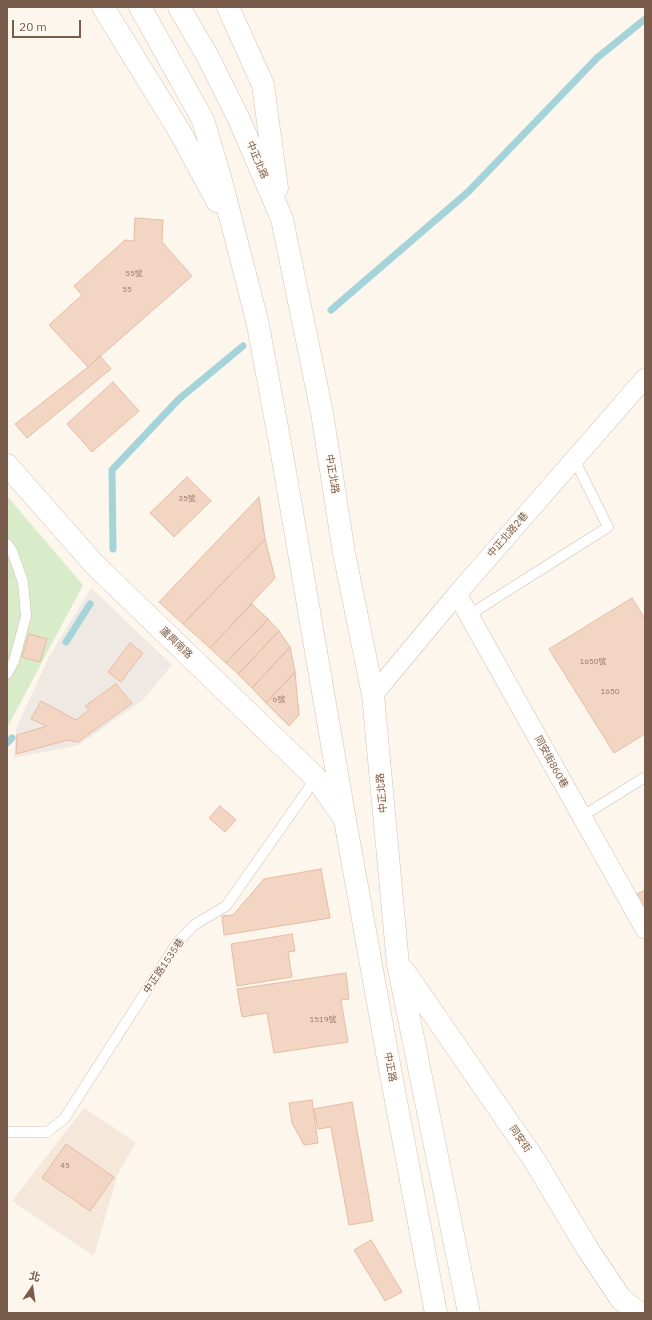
<!DOCTYPE html>
<html>
<head>
<meta charset="utf-8">
<style>
	body { margin:0 }
	#map { position:relative; width:652px; height:1320px; overflow:hidden; background:#fdf6ec; font-family:"IBM Plex Sans","Noto Sans TC",sans-serif }
	canvas { display:block }
	.frame { position:absolute; inset:0; border:8px solid #7a5c4d; pointer-events:none }
	.north { position:absolute; left:12px; top:1268px; width:40px; height:40px; -webkit-text-stroke:3px #fffaf3; paint-order:stroke; rotate:13deg; font-size:11px; font-weight:700; line-height:16px; text-align:center; color:#7a5c4d }
	.north::after { content:''; display:block; margin:auto; width:14px; height:18px; background:#7a5c4d; clip-path:polygon(50% 0,100% 100%,50% 72%,0 100%) }
	.scale { position:absolute; left:12px; top:20px; width:69px; height:18px; box-sizing:border-box; border:2px solid #7a5c4d; border-top:0; padding-left:5px; font-size:12px; line-height:14px; white-space:nowrap; color:#7a5c4d; -webkit-text-stroke:3px #fffaf3; paint-order:stroke }
</style>
</head>
<body>
<div id="map">
<canvas width="652" height="1320"></canvas>
<div class="frame"></div>
<div class="north">北</div>
<div class="scale">20 m</div>
</div>
<script>
const g = document.querySelector('canvas').getContext('2d');
g.lineJoin = 'round';
function paint(path, color) {
  g.fillStyle = color;
  g.fill(path, 'evenodd');
}
function shape(rows) {
  const path = new Path2D();
  for (const r of rows) {
    path.moveTo(r[0], r[1]);
    for (let i = 2; i < r.length; i += 2) path.lineTo(r[i], r[i + 1]);
  }
  return path;
}
function strokePath(path, color, width, dash) {
  g.strokeStyle = color;
  g.lineWidth = width;
  g.lineCap = dash ? 'butt' : 'round';
  g.setLineDash(dash || []);
  g.stroke(path);
}
function label(font, color, halo, rows, align = 'center') {
  g.font = font + ' "IBM Plex Sans","Noto Sans TC",sans-serif';
  g.lineWidth = 3;
  g.setLineDash([]);
  g.textBaseline = 'middle';
  g.strokeStyle = halo;
  g.fillStyle = color;
  for (const [text, x, y, turn = 0] of rows) {
    g.save();
    g.translate(x, y);
    g.rotate((+turn || 0) * Math.PI / 180);
    g.textAlign = isNaN(turn) ? turn : align;
    if (halo) g.strokeText(text, 0, 0);
    g.fillText(text, 0, 0);
    g.restore();
  }
}
const residential = shape([
	[84,1108,136,1143,118,1173,94,1256,12,1201]
]);
const industrial = shape([
	[91,588,172,665,143,700,79,745,14,758,16,729,49,657]
]);
const green = shape([
	[7,496,83,585,7,728]
]);
const stream = shape([
	[331,310,468,192,597,58,645,19],
	[113,549,112,470,179,399,243,346],
	[66,642,90,604],
	[7,743,12,738]
]);
const building = shape([
	[135,218,163,220,162,242,192,276,88,367,49,325,82,295,74,286,125,240,134,241,135,218],
	[100,356,111,369,27,438,15,424,88,367,100,356],
	[113,382,139,411,92,452,67,424,113,382],
	[187,477,211,501,174,537,150,513,187,477],
	[259,497,265,539,183,624,159,602,259,497],
	[265,539,275,578,210,648,183,624,265,539],
	[632,598,645,619,645,734,614,753,549,649,632,598],
	[252,604,268,619,226,663,210,648,252,604],
	[268,619,279,631,238,674,226,663,268,619],
	[279,631,290,647,252,688,238,674,279,631],
	[29,634,47,639,40,662,22,657,29,634],
	[130,643,143,653,121,682,108,672,130,643],
	[290,647,295,672,266,703,252,688,290,647],
	[295,672,299,715,289,726,266,703,295,672],
	[116,684,132,703,78,742,68,740,16,754,17,735,47,726,31,719,41,701,76,720,89,710,85,706,116,684],
	[220,806,236,820,225,832,209,818,220,806],
	[321,869,330,918,224,935,222,916,233,915,264,879,321,869],
	[645,890,645,918,633,896,645,890],
	[292,934,295,951,288,952,292,977,237,986,231,944,292,934],
	[346,973,349,999,341,1000,348,1042,274,1053,267,1013,242,1017,237,989,346,973],
	[312,1100,318,1143,304,1145,292,1123,289,1103,312,1100],
	[352,1102,373,1221,349,1225,331,1127,318,1129,314,1109,352,1102],
	[66,1144,114,1177,90,1211,42,1178,66,1144],
	[371,1240,402,1292,385,1301,354,1250,371,1240]
]);
const lane = shape([
	[7,544,12,551,23,582,26,616,14,661,7,674],
	[469,615,608,527,574,459],
	[581,817,645,777],
	[7,1132,47,1132,64,1119,177,943,194,925,226,906,316,778]
]);
const street = shape([
	[457,594,645,929],
	[373,695,457,594,645,378]
]);
const secondary = shape([
	[103,7,180,132,217,201],
	[140,7,203,120,220,177,257,320,282,454,345,820,389,1064,436,1313],
	[179,7,208,57,238,117,282,219,322,413,344,553,373,695,398,964,469,1313],
	[228,7,263,85,277,188],
	[7,465,95,565,316,778,341,814],
	[404,971,535,1161,587,1248,621,1299,639,1313]
]);
const numberNames = [
	["55號",134,274],
	["55",127,290],
	["35號",187,499],
	["1650號",593,662],
	["1650",610,692],
	["6號",279,700],
	["1519號",323,1020],
	["45",65,1166]
];
const streetNames = [
	["中正北路",257,160,67],
	["中正北路",332,474,81],
	["中正北路2巷",508,535,-49],
	["蘆興南路",176,643,44],
	["同安街860巷",551,762,61],
	["中正北路",382,793,-95],
	["中正路1535巷",164,966,-56],
	["中正路",390,1067,80],
	["同安街",520,1139,55]
];
paint(residential, '#f5e8da');
paint(industrial, '#efe9e4');
paint(green, '#d8ecc9');
strokePath(stream, '#a5d3da', 7);
paint(building, '#f3d5c3');
strokePath(building, '#e6bba3', 1);
strokePath(lane, '#d1beb0', 11);
strokePath(street, '#d1beb0', 20);
strokePath(secondary, '#d6c0b0', 23);
strokePath(lane, '#fff', 10);
strokePath(street, '#fff', 19);
strokePath(secondary, '#fff', 22);
label('8px', '#987a6a', null, numberNames);
label('10px', '#7a5c4d', '#fffaf3', streetNames);
</script>
</body>
</html>
